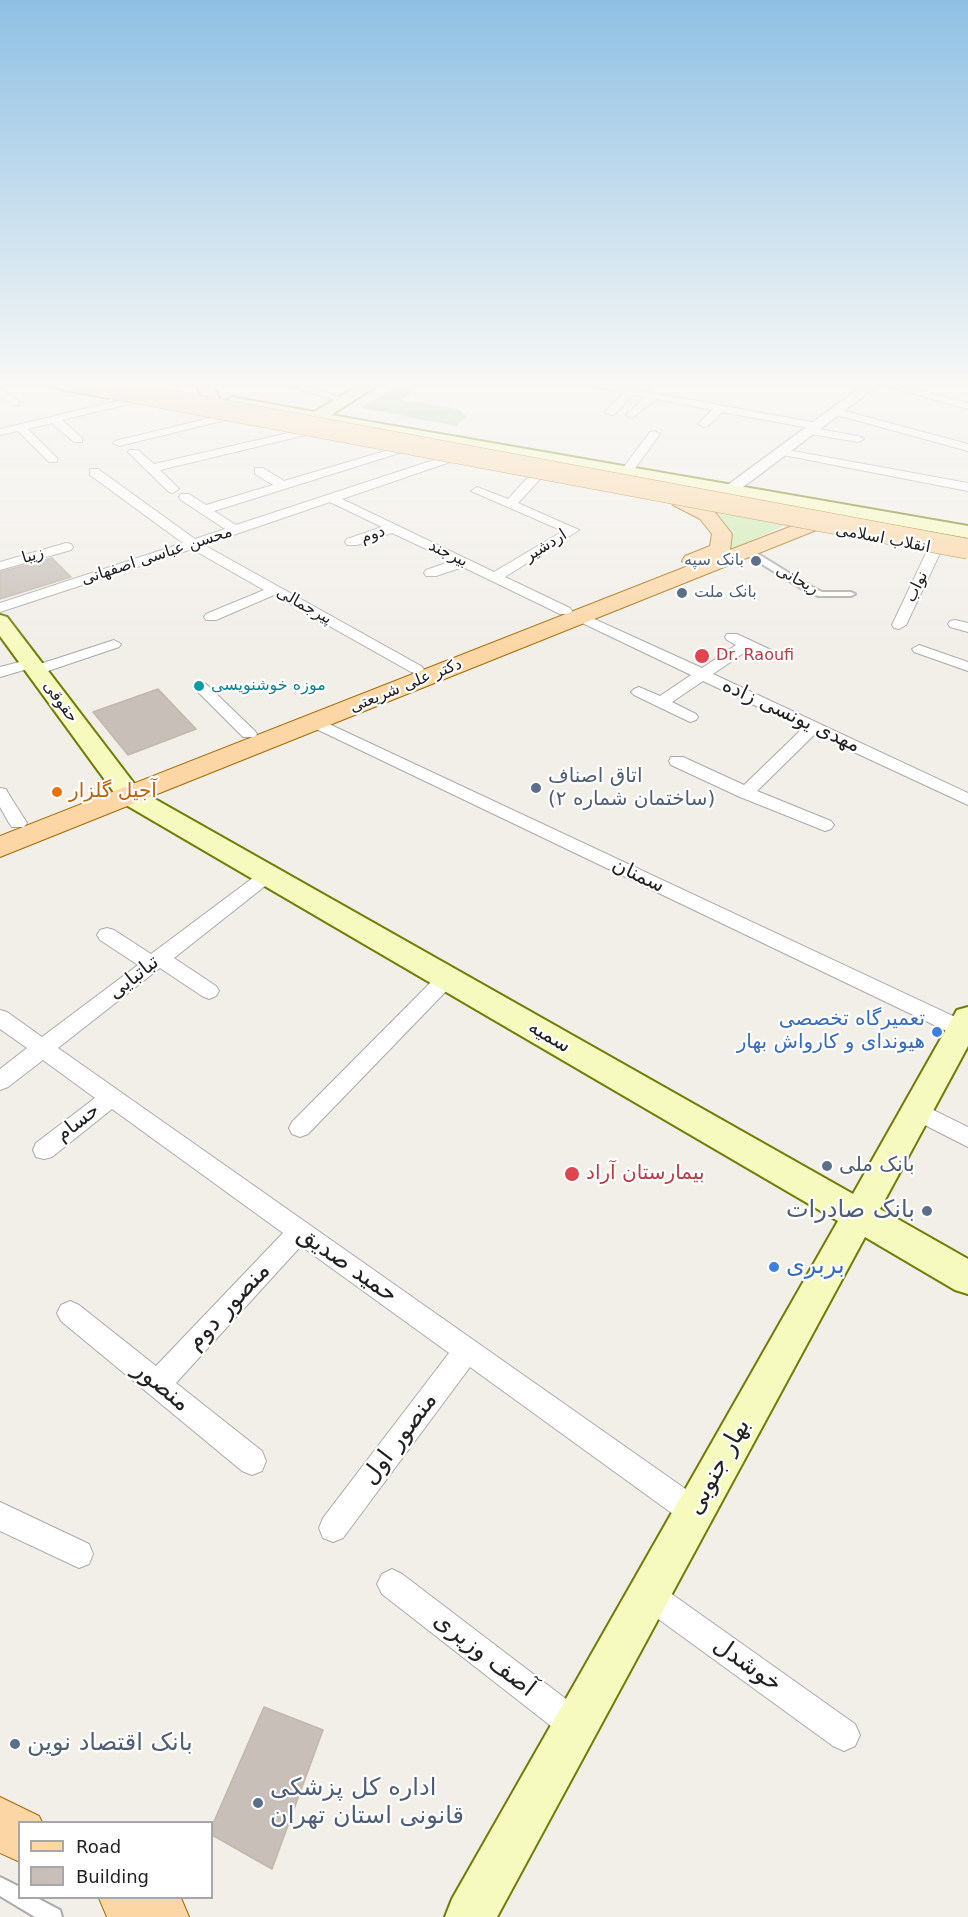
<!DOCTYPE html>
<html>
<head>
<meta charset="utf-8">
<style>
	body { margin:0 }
	#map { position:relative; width:968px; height:1917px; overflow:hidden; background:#f2efe9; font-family:"DejaVu Sans",sans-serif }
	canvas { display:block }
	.legend { position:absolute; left:18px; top:1821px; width:195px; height:78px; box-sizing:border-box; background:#fff; border:2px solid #a7a7a7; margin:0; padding:8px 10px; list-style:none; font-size:18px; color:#222 }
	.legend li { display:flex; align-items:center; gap:12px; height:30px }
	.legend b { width:30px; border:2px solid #a7a7a7 }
</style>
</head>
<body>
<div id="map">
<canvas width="968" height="1917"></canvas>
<ul class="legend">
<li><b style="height:8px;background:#fcd6a4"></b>Road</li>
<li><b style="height:16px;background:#c7bfb8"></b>Building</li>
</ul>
</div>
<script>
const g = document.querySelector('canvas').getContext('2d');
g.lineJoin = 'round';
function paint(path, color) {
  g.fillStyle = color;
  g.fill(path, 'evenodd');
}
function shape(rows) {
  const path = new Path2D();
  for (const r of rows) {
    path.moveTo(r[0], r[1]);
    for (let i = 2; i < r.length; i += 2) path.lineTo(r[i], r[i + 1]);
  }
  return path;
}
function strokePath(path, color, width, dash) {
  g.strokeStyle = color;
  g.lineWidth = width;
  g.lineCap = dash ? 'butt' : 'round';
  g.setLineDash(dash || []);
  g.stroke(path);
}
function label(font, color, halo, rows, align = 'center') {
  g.font = font + ' "DejaVu Sans",Vazirmatn,sans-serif';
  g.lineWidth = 4.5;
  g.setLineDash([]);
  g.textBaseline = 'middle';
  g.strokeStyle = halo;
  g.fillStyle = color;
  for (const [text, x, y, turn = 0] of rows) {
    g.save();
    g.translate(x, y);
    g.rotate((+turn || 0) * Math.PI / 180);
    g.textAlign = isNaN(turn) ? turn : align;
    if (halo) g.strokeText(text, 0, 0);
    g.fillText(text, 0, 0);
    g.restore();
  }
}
const grass = shape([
	[703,508,788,524,728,551]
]);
const forest = shape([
	[404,383,422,383,402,400,458,409,467,416,456,426,361,408]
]);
const building = shape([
	[52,558,71,577,0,599,0,572,52,558],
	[158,689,196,729,128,755,93,712,158,689],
	[264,1707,323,1730,272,1869,212,1835,212,1826,264,1707]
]);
const service = shape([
	[744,549,750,549,810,586,822,592,851,592,855,594,851,596,818,596,804,590,744,553,744,549],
	[0,1877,20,1887,20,1898,37,1898,60,1910,62,1917,35,1917,0,1896,0,1877]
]);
const minor = shape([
	[279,383,297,383,350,400,345,403,279,383],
	[579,383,603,383,628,388,633,383,641,383,638,390,817,423,823,426,818,429,858,436,864,439,858,442,810,434,804,431,809,428,722,412,708,426,704,427,698,424,712,410,656,399,632,418,626,415,645,397,633,395,615,414,611,415,605,412,623,393,579,383],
	[874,383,893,383,968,403,968,409,874,383],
	[0,387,19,401,19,405,11,405,0,396,0,387],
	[138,396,143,399,142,401,62,420,82,438,82,442,74,442,52,423,28,429,57,458,57,462,49,462,18,431,0,435,0,429,138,396],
	[837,409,968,444,968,451,833,414,833,410,837,409],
	[230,413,236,416,234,418,119,446,113,443,115,441,230,413],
	[310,428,314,429,314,433,160,470,179,489,173,493,169,492,128,452,130,450,138,450,154,464,310,428],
	[654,431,660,434,631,474,623,474,623,468,650,432,654,431],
	[402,446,408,449,406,451,214,511,236,525,452,454,456,456,456,460,342,499,494,572,563,531,471,491,477,487,508,499,534,471,542,471,542,477,518,503,579,530,505,577,570,608,572,611,570,614,560,614,463,567,436,576,426,576,424,573,426,570,452,561,392,533,357,545,347,545,345,542,347,539,382,527,330,502,204,545,421,666,424,669,421,672,411,672,274,595,216,620,206,620,204,617,206,614,264,590,192,549,0,612,0,603,183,543,90,475,90,469,98,469,195,539,225,529,181,500,179,497,181,494,189,494,206,505,273,485,255,474,255,468,263,468,284,481,402,446],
	[782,449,968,483,968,491,778,454,776,452,782,449],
	[66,543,71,544,73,547,71,550,0,570,0,562,66,543],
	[935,545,942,549,906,625,899,629,894,628,892,625,928,549,935,545],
	[581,613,702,668,736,645,727,640,725,637,727,634,737,634,771,650,773,653,771,656,766,657,748,650,713,674,968,793,968,805,815,734,757,791,831,821,834,825,831,829,825,831,740,797,671,765,669,761,671,757,683,757,744,785,803,728,703,681,672,702,696,714,698,717,696,720,690,722,634,695,631,692,634,689,639,687,660,696,691,675,576,620,574,617,576,614,581,613],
	[955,620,968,623,968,632,950,627,948,624,950,621,955,620],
	[114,640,121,644,119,647,42,673,32,673,29,670,31,668,0,677,0,667,31,659,36,660,37,665,114,640],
	[919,645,968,662,968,671,914,652,912,649,919,645],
	[201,682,206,684,255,731,257,734,255,737,243,737,193,687,201,682],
	[314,717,968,1023,968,1035,962,1037,955,1035,308,725,306,722,314,717],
	[0,788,6,789,8,793,27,823,24,827,12,827,9,823,0,807,0,788],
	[268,869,274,871,277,875,274,879,174,958,216,986,219,991,216,996,209,999,202,996,160,968,58,1048,704,1502,708,1512,704,1522,694,1526,684,1522,470,1367,343,1538,333,1542,323,1538,319,1528,323,1518,449,1353,301,1246,176,1383,262,1451,266,1461,262,1471,252,1475,242,1471,61,1321,57,1313,61,1305,70,1301,79,1305,156,1366,283,1233,112,1109,52,1157,44,1159,36,1157,33,1150,36,1143,95,1098,43,1060,8,1087,0,1090,0,1069,27,1048,0,1029,0,1010,7,1012,42,1037,138,965,100,940,97,935,100,930,107,928,114,930,151,954,262,871,268,869],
	[447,971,454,973,457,978,454,983,308,1134,300,1137,292,1134,289,1128,292,1122,440,973,447,971],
	[917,1102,968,1127,968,1147,909,1117,906,1111,909,1105,917,1102],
	[0,1502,89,1544,93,1554,89,1564,79,1568,0,1531,0,1502],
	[392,1569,402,1574,587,1715,592,1726,587,1737,576,1742,565,1737,382,1594,377,1584,382,1574,392,1569],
	[649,1580,659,1585,855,1724,860,1735,855,1746,844,1751,833,1746,639,1605,634,1595,639,1585,649,1580]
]);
const tertiary = shape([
	[866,383,881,383,735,493,725,493,722,490,725,487,866,383]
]);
const secondary = shape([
	[49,383,82,383,114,390,116,393,108,398,56,388,49,383],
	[195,383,211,383,219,398,222,413,220,416,208,416,203,398,195,383],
	[362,383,381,383,331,415,968,526,968,538,232,407,224,402,232,397,314,412,362,383],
	[0,615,7,617,139,790,853,1194,957,1010,968,1007,968,1046,880,1209,968,1259,968,1294,955,1290,865,1237,497,1917,445,1917,452,1899,838,1221,121,802,0,636,0,615]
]);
const primary = shape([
	[680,495,714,511,732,534,730,550,805,521,812,519,819,521,822,525,819,529,0,857,0,836,688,566,682,561,685,556,710,546,712,534,700,519,673,505,670,501,673,497,680,495],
	[0,1797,39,1816,42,1822,20,1822,20,1862,0,1853,0,1797],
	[99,1898,181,1898,189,1917,107,1917,99,1898]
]);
const primaryBridge = shape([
	[80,383,968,549]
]);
const markers = [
	[756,561,6,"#5c6f8a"],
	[682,593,6,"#5c6f8a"],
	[702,656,8,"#e0444e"],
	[199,686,6,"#0f9aa8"],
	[536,788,6,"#5c6f8a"],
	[57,792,6,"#e8710a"],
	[937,1032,6,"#3f7fe0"],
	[827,1166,6,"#5c6f8a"],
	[572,1174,8,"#e0444e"],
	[927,1211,6,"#5c6f8a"],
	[774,1267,6,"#3f7fe0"],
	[15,1744,6,"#5c6f8a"],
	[258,1803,6,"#5c6f8a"]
];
const farStreetnames = [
	["دوم",373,535,-19],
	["انقلاب اسلامی",883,539,11],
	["اردشیر",546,546,-32],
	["بیرجند",448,554,26],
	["زیبا",33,556,-17],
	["محسن عباسی اصفهانی",157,556,-18],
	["ریحانی",797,580,28],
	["نواب",917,587,-64],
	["پیرجمالی",304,606,29],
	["دکتر علی شریعتی",406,686,-22],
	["حقوقی",60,702,54]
];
const farServicenames = [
	["بانک سپه",744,561],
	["بانک ملت",694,593,"left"]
];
const farHealthnames = [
	["Dr. Raoufi",716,656]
];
const farCulturenames = [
	["موزه خوشنویسی",211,686]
];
const streetNames = [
	["مهدی یونسی زاده",791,716,25],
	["سمنان",638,876,25],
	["تباتبایی",134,978,-38],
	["سمیه",549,1037,30],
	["حسام",78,1123,-38]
];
const serviceNames = [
	["اتاق اصناف",548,777],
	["(ساختمان شماره ۲)",548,800],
	["بانک ملی",839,1166]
];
const foodNames = [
	["آجیل گلزار",69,792]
];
const shopNames = [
	["تعمیرگاه تخصصی",925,1020],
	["هیوندای و کارواش بهار",925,1043]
];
const healthNames = [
	["بیمارستان آراد",586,1174]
];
const nearServicenames = [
	["بانک صادرات",915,1211,"right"],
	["بانک اقتصاد نوین",27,1744],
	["اداره کل پزشکی",270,1789],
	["قانونی استان تهران",270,1817]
];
const nearStreetnames = [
	["حمید صدیق",347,1265,35],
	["منصور دوم",229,1307,-47],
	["منصور",161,1387,39],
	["منصور اول",400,1439,-53],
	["بهار جنوبی",719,1467,-61],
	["آصف وزیری",484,1655,38],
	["خوشدل",747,1665,35]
];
const nearShopnames = [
	["بربری",786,1267]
];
paint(grass, '#cdebb0');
paint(forest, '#add19e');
paint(building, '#c7bfb8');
strokePath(building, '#c4b6ab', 1.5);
strokePath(service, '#a9a9a9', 4);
strokePath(minor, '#a9a9a9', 2);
strokePath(tertiary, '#a9a9a9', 3);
strokePath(secondary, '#707d05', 4);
strokePath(primary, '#a06b00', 2);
paint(service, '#fff');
paint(minor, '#fff');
paint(tertiary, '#fff');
paint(secondary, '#f7fabf');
paint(primary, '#fcd6a4');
strokePath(primaryBridge, '#a06b00', 21, []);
strokePath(primaryBridge, '#fcd6a4', 20);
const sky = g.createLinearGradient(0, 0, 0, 652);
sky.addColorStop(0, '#8fc0e4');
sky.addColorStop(0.59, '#f9f8f5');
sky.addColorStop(1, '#f9f8f500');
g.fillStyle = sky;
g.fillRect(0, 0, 968, 652);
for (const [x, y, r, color] of markers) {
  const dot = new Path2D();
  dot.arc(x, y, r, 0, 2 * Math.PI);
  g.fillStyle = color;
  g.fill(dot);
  strokePath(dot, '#fff', 2);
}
label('16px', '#222', '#fff', farStreetnames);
label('16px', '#4e5e75', '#fff', farServicenames, 'right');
label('16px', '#be3a42', '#fff', farHealthnames, 'left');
label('16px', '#0d838f', '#fff', farCulturenames, 'left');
label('20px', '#222', '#fff', streetNames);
label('20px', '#4e5e75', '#fff', serviceNames, 'left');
label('20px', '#c56008', '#fff', foodNames, 'left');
label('20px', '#366cbe', '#fff', shopNames, 'right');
label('20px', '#be3a42', '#fff', healthNames, 'left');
label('24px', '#4e5e75', '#fff', nearServicenames, 'left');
label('24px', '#222', '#fff', nearStreetnames);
label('24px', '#366cbe', '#fff', nearShopnames, 'left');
</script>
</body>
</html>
